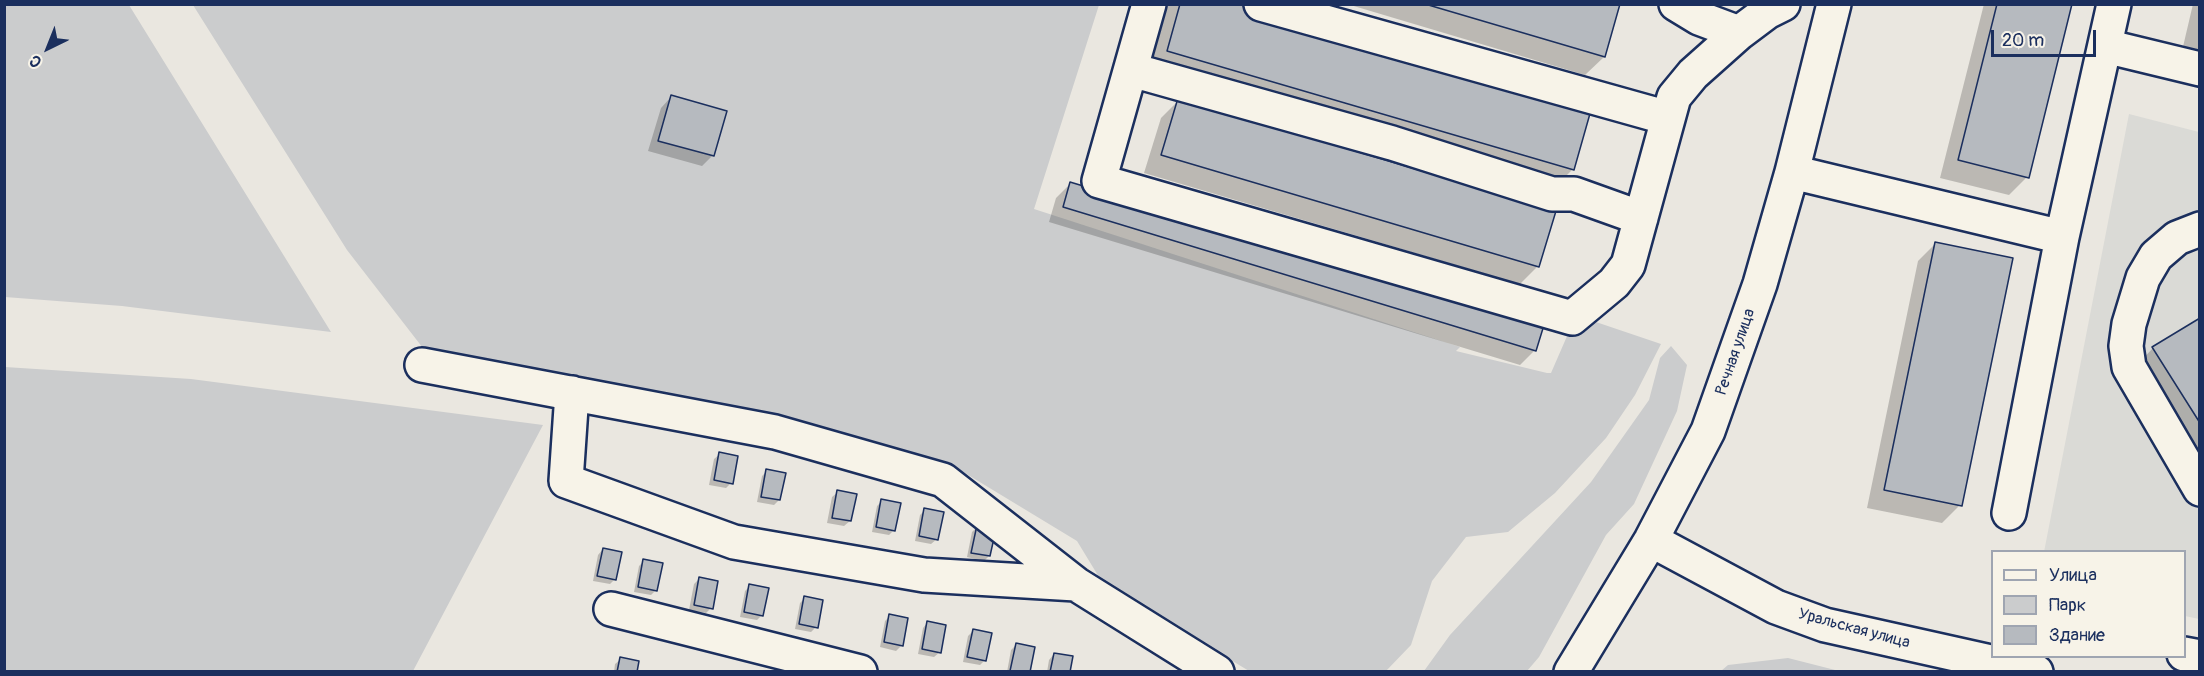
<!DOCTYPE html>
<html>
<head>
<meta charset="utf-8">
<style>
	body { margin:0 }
	#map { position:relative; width:2204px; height:676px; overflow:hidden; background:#eae7e0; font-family:Pangolin,sans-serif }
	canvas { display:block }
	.frame { position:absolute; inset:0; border:6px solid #1b2f5e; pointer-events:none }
	.legend { position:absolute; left:1991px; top:550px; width:195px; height:108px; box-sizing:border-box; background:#f7f3e8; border:2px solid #9fa5b1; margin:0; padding:8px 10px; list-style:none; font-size:18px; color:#1b2f5e }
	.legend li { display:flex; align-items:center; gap:12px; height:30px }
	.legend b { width:30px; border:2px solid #9fa5b1 }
	.north { position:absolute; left:18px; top:18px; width:60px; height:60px; -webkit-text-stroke:4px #f7f3e8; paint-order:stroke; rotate:223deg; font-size:16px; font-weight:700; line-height:24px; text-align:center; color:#1b2f5e }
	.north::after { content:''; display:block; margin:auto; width:21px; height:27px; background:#1b2f5e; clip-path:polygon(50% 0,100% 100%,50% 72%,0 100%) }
	.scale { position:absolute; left:1991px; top:30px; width:105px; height:27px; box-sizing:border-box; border:3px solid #1b2f5e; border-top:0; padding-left:8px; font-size:18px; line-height:21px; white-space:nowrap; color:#1b2f5e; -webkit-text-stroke:4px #f7f3e8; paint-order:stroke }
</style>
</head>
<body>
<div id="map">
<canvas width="2204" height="676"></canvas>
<div class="frame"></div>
<ul class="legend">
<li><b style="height:8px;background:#f7f3e8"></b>Улица</li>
<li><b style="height:16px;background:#cbcccd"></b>Парк</li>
<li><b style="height:16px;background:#b6babf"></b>Здание</li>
</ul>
<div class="north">С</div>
<div class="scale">20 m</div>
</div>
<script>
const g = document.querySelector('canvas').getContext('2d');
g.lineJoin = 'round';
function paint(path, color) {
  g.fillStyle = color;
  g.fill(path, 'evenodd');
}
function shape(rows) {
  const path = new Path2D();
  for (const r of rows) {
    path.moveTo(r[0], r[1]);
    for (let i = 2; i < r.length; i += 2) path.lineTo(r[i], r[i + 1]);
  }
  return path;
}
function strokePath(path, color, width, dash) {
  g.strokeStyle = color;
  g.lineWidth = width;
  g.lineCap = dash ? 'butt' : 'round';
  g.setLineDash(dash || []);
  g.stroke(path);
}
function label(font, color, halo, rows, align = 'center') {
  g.font = font + ' Pangolin,sans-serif';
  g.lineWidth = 5;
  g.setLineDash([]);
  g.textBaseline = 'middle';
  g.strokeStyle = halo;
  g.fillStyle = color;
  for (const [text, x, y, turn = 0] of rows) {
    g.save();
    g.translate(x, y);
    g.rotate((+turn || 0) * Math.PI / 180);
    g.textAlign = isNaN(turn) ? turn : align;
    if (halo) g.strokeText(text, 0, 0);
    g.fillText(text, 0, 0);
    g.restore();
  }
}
const built = shape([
	[2129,114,2199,132,2199,619,2185,616,2184,552,2044,552]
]);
const green = shape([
	[4,5,129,5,331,332,122,306,5,297],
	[193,5,1099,5,1034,209,1460,347,1456,351,1547,373,1551,373,1571,327,1593,321,1661,344,1635,395,1606,438,1555,493,1508,532,1466,537,1432,581,1411,645,1386,671,1249,671,1193,637,1189,640,1116,605,1077,541,955,467,775,432,426,352,347,250],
	[1671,346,1687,365,1677,411,1634,504,1606,535,1539,657,1527,671,1424,671,1450,635,1591,482,1649,400,1660,358],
	[5,367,191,379,543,425,413,671,5,671],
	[1788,658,1839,671,1721,671,1728,665]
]);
const shadow = shape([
	[1249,4,1573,169,1555,187,1150,69,1168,5],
	[1347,4,1619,4,1604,57,1585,75],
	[1984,4,2071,4,2027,177,2009,195,1940,178],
	[2193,4,2200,4,2200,55,2182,51],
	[671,97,713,155,702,166,648,151,661,108],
	[1179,100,1538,266,1520,284,1144,173,1161,118],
	[1071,183,1535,350,1520,365,1049,222,1056,198],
	[1936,243,1960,505,1942,523,1867,508,1918,261],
	[2200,320,2200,470,2135,367,2153,348],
	[720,454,731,483,726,488,709,485,714,459],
	[767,471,779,500,774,505,757,502,762,476],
	[838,492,850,521,844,526,827,523,832,497],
	[882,501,894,530,889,535,872,532,877,506],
	[925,510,937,539,931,544,915,541,920,515],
	[978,526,989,556,984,561,967,557,972,532],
	[603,549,615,579,610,584,593,581,598,555],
	[644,561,656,590,651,595,634,592,639,566],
	[700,578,711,608,706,613,689,610,694,584],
	[750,586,762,615,757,620,740,617,745,591],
	[805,598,816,627,811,632,795,629,800,603],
	[890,616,902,645,896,651,880,647,885,621],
	[928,622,940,652,934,657,918,654,923,628],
	[973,631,985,660,980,665,963,662,968,636],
	[1016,645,1029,672,1007,672,1011,650],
	[1054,654,1069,672,1047,672,1049,660],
	[621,659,636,672,614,672,615,664]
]);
const building = shape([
	[1180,4,1254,4,1593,103,1574,170,1167,51,1180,4],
	[1425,4,1620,4,1605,57,1425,4],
	[1997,4,2072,4,2029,178,1958,160,1997,4],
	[671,95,727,111,714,156,658,141,671,95],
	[1178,98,1556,211,1539,267,1161,155,1178,98],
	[1070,182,1544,325,1536,351,1063,207,1070,182],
	[1935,242,2013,258,1962,506,1884,490,1935,242],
	[2200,318,2200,423,2152,347,2200,318],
	[719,452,738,456,733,484,714,480,719,452],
	[766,469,786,473,780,500,761,497,766,469],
	[837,490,857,494,851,521,832,518,837,490],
	[881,499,901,503,895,531,876,527,881,499],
	[924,508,944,512,938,540,919,536,924,508],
	[977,525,996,529,990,556,971,553,977,525],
	[603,548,622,552,616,580,597,576,603,548],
	[643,559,663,563,657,591,638,587,643,559],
	[699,577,718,581,713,609,694,605,699,577],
	[749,584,769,588,763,616,744,612,749,584],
	[804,596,823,600,818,628,799,624,804,596],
	[889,614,908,618,903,646,884,642,889,614],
	[927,621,946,625,941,653,922,649,927,621],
	[973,629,992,633,986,661,967,657,973,629],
	[1016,643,1035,647,1030,672,1010,671,1016,643],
	[1054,653,1073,656,1070,672,1050,672,1054,653],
	[620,657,639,661,637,672,617,672,620,657]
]);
const minor = shape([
	[1149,4,1099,181,1572,318,1614,283,1628,265,1674,97,1693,74,1739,33,1767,12,1783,4],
	[1261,4,1668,118],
	[1676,4,1699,18,1739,33],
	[2105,46,2200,69],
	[1132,70,1392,143,1552,194,1574,194,1641,218],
	[1792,172,2062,237],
	[2200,229,2177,238,2156,256,2143,278,2129,324,2126,346,2129,367,2200,489],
	[422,365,775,432,943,480,1076,584,1217,672],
	[572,393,566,481,734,542,924,575,1076,584],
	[2009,513,2062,237,2114,4],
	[1651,540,1776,607,1825,625,2036,672],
	[611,609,860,672],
	[2184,654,2200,657],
	[1571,672,1651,540,1708,431,1760,284,1792,172,1834,4]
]);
const streetNames = [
	["Речная улица",1736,352,-71],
	["Уральская улица",1854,629,15]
];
paint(built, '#dadad6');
paint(green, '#cbcccd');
paint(shadow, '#0003');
paint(building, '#b6babf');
strokePath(building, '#1b2f5e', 1.5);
strokePath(minor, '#1b2f5e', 38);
strokePath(minor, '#f7f3e8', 33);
label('16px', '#1b2f5e', '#f7f3e8', streetNames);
</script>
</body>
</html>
